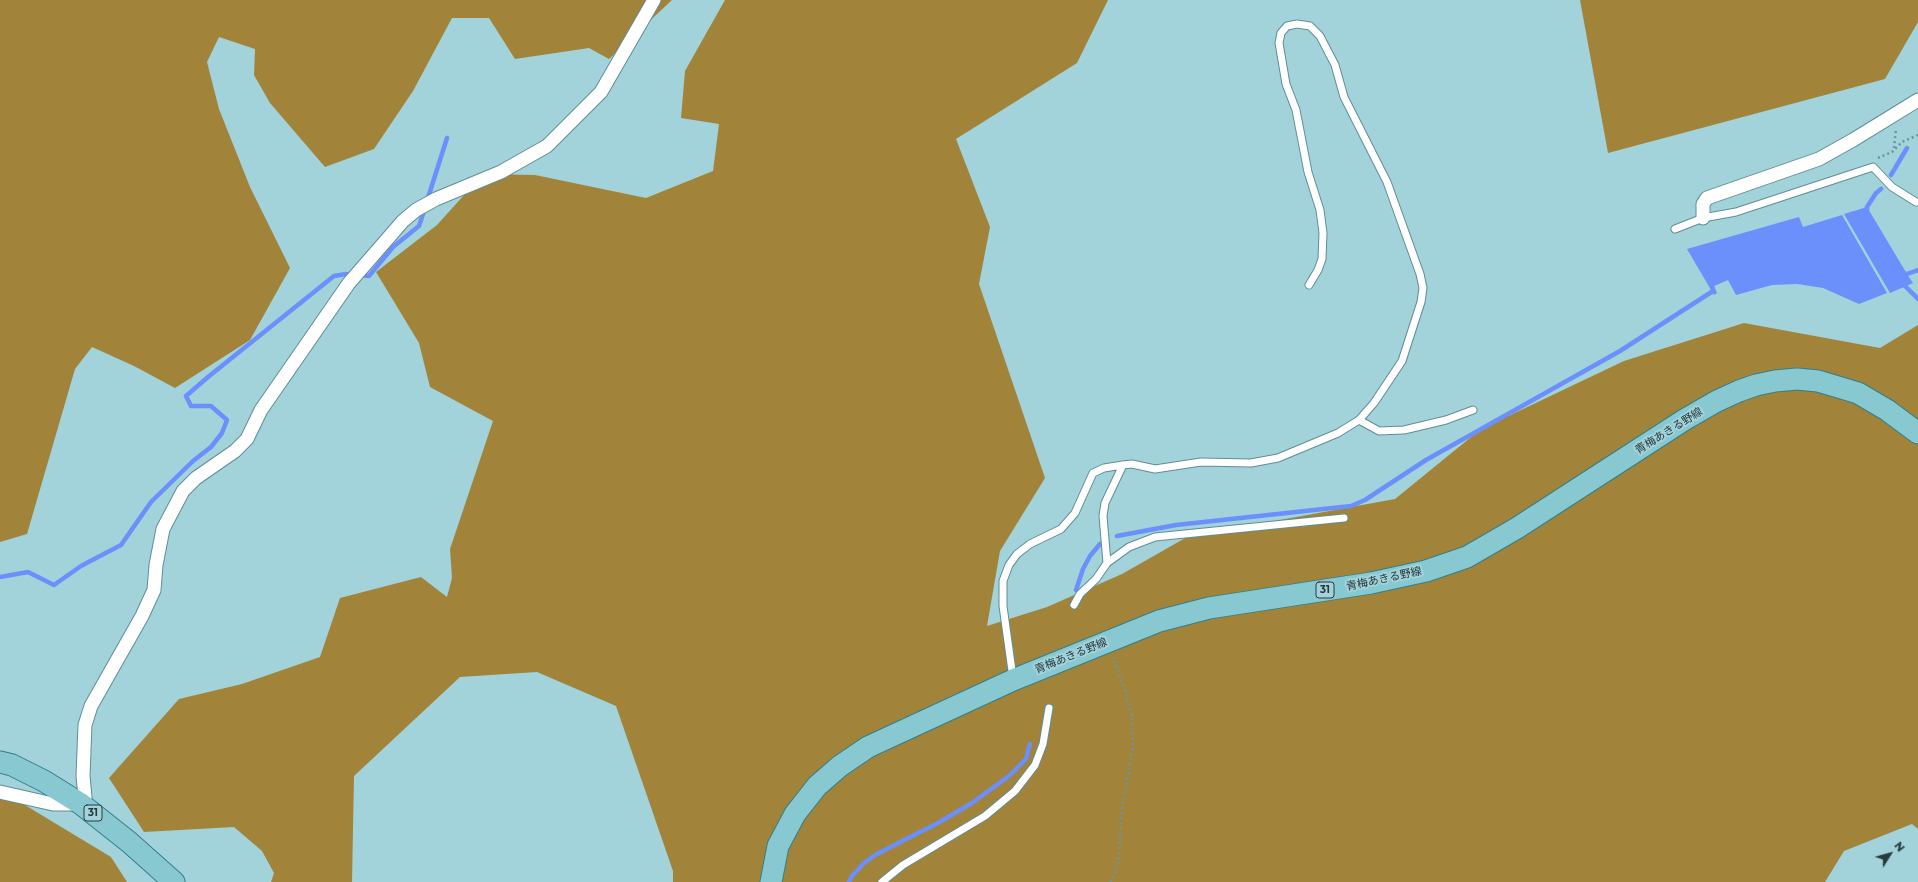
<!DOCTYPE html>
<html>
<head>
<meta charset="utf-8">
<style>
	body { margin:0 }
	#map { position:relative; width:1918px; height:882px; overflow:hidden; background:#a2d2da; font-family:Montserrat,sans-serif }
	canvas { display:block }
	.north { position:absolute; left:1870px; top:834px; width:40px; height:40px; -webkit-text-stroke:3px #a2d2da; paint-order:stroke; rotate:53deg; font-size:11px; font-weight:700; line-height:16px; text-align:center; color:#273b3e }
	.north::after { content:''; display:block; margin:auto; width:14px; height:18px; background:#273b3e; clip-path:polygon(50% 0,100% 100%,50% 72%,0 100%) }
</style>
</head>
<body>
<div id="map">
<canvas width="1918" height="882"></canvas>
<div class="north">N</div>
</div>
<script>
const g = document.querySelector('canvas').getContext('2d');
g.lineJoin = 'round';
function paint(path, color) {
  g.fillStyle = color;
  g.fill(path, 'evenodd');
}
function shape(rows) {
  const path = new Path2D();
  for (const r of rows) {
    path.moveTo(r[0], r[1]);
    for (let i = 2; i < r.length; i += 2) path.lineTo(r[i], r[i + 1]);
  }
  return path;
}
function strokePath(path, color, width, dash) {
  g.strokeStyle = color;
  g.lineWidth = width;
  g.lineCap = dash ? 'butt' : 'round';
  g.setLineDash(dash || []);
  g.stroke(path);
}
function label(font, color, halo, rows, align = 'center') {
  g.font = font + ' Montserrat,"Noto Sans JP",sans-serif';
  g.lineWidth = 4;
  g.setLineDash([]);
  g.textBaseline = 'middle';
  g.strokeStyle = halo;
  g.fillStyle = color;
  for (const [text, x, y, turn = 0] of rows) {
    g.save();
    g.translate(x, y);
    g.rotate((+turn || 0) * Math.PI / 180);
    g.textAlign = isNaN(turn) ? turn : align;
    if (halo) g.strokeText(text, 0, 0);
    g.fillText(text, 0, 0);
    g.restore();
  }
}
const forest = shape([
	[0,0,672,0,609,59,589,48,515,59,489,18,452,18,413,91,374,149,325,167,270,103,254,75,255,49,219,37,207,62,219,109,250,187,290,268,250,340,175,388,134,366,92,347,75,369,27,534,0,542],
	[725,0,1108,0,1077,63,956,139,990,227,979,284,1045,478,1000,551,987,626,1047,607,1122,574,1187,537,1395,499,1481,429,1624,361,1744,323,1880,348,1918,325,1918,829,1912,824,1844,851,1825,882,673,882,673,871,616,706,537,672,460,677,354,776,352,882,271,882,274,873,262,851,234,827,144,832,109,778,179,699,242,684,320,657,340,598,421,577,447,597,452,578,450,549,493,421,430,387,419,343,376,272,437,225,483,174,535,175,646,198,713,171,719,124,681,118,685,71],
	[1580,0,1918,0,1918,22,1885,79,1608,153],
	[0,790,111,857,127,882,0,882]
]);
const water = shape([
	[1867,207,1907,274,1913,283,1890,293,1844,214],
	[1842,215,1887,293,1859,304,1823,288,1797,284,1772,285,1736,295,1728,280,1714,286,1717,293,1714,295,1687,249,1799,217,1803,227]
]);
const stream = shape([
	[1891,175,1907,148],
	[427,201,447,138],
	[1867,211,1867,207,1876,193,1881,189],
	[1903,273,1907,274,1918,270],
	[1901,282,1918,299],
	[1117,536,1176,525,1351,506,1365,500,1426,460,1620,351,1713,291,1712,286],
	[0,577,28,572,54,585,81,566,121,545,151,502,193,461,211,447,222,433,227,420,211,406,191,406,186,396,208,377,334,276,346,274,369,276,393,247,419,226,425,208],
	[1076,590,1083,569,1090,556,1100,544],
	[849,882,852,876,863,864,875,855,938,823,972,803,1009,776,1026,759,1030,744]
]);
const path = shape([
	[1894,148,1896,129],
	[1878,158,1892,152,1902,142,1918,135],
	[1110,882,1115,874,1119,859,1121,815,1133,747,1132,717,1125,690,1113,657]
]);
const service = shape([
	[1675,229,1703,218,1736,212,1873,167,1892,187,1916,202],
	[1359,420,1379,431,1404,430,1446,420,1473,410],
	[1107,563,1103,516,1105,503,1123,465],
	[1074,605,1080,594,1096,579,1107,563,1129,547,1155,537,1344,518],
	[1013,678,1003,606,1003,581,1009,565,1017,554,1030,544,1061,529,1075,513,1093,473,1104,468,1123,465,1132,464,1155,469,1201,462,1251,463,1278,458,1338,433,1359,420,1374,403,1402,361,1421,302,1423,288,1420,274,1387,182,1344,97,1335,65,1320,36,1310,26,1297,24,1287,26,1281,33,1279,43,1286,84,1296,110,1308,172,1320,210,1323,233,1322,259,1318,270,1309,285],
	[882,882,903,865,985,816,1015,791,1035,765,1043,744,1049,708]
]);
const minor = shape([
	[1703,218,1703,204,1707,198,1819,159,1853,140,1918,100],
	[0,792,53,804,81,804,85,797,83,776,85,725,91,706,142,616,154,590,156,565,163,529,183,491,196,478,235,451,247,439,261,410,349,283,403,221,416,210,436,199,501,172,547,146,601,92,654,0]
]);
const primary = shape([
	[0,762,12,765,44,781,81,804,129,842,174,882],
	[771,882,778,846,795,814,817,786,840,766,868,747,1013,680,1159,621,1209,608,1371,583,1426,571,1467,557,1517,528,1684,420,1717,401,1739,391,1756,385,1775,381,1797,379,1818,381,1858,393,1887,410,1918,433]
]);
const shields = [
	[1325,590,18],
	[93,813,18]
];
const shieldNames = [
	["31",1325,590],
	["31",93,813]
];
const streetNames = [
	["青梅あきる野線",1669,431,-32],
	["青梅あきる野線",1384,579,-12],
	["青梅あきる野線",1071,656,-22]
];
paint(forest, '#a1843a');
paint(water, '#6b8ffb');
strokePath(stream, '#6b8ffb', 4.5);
strokePath(service, '#608e95', 9);
strokePath(minor, '#608e95', 15);
strokePath(primary, '#327f89', 23);
strokePath(path, '#6f949a', 2.5, [2, 3]);
strokePath(service, '#fff', 7);
strokePath(minor, '#fff', 13);
strokePath(primary, '#88c8d1', 21);
for (const [x, y, w] of shields) {
  const box = new Path2D();
  box.roundRect(x - w / 2, y - 8, w, 16, 3);
  g.fillStyle = '#a2d2da';
  g.fill(box);
  strokePath(box, '#273b3e', 1);
}
label('bold 10px', '#273b3e', null, shieldNames);
label('11px', '#273b3e', '#a2d2da', streetNames);
</script>
</body>
</html>
